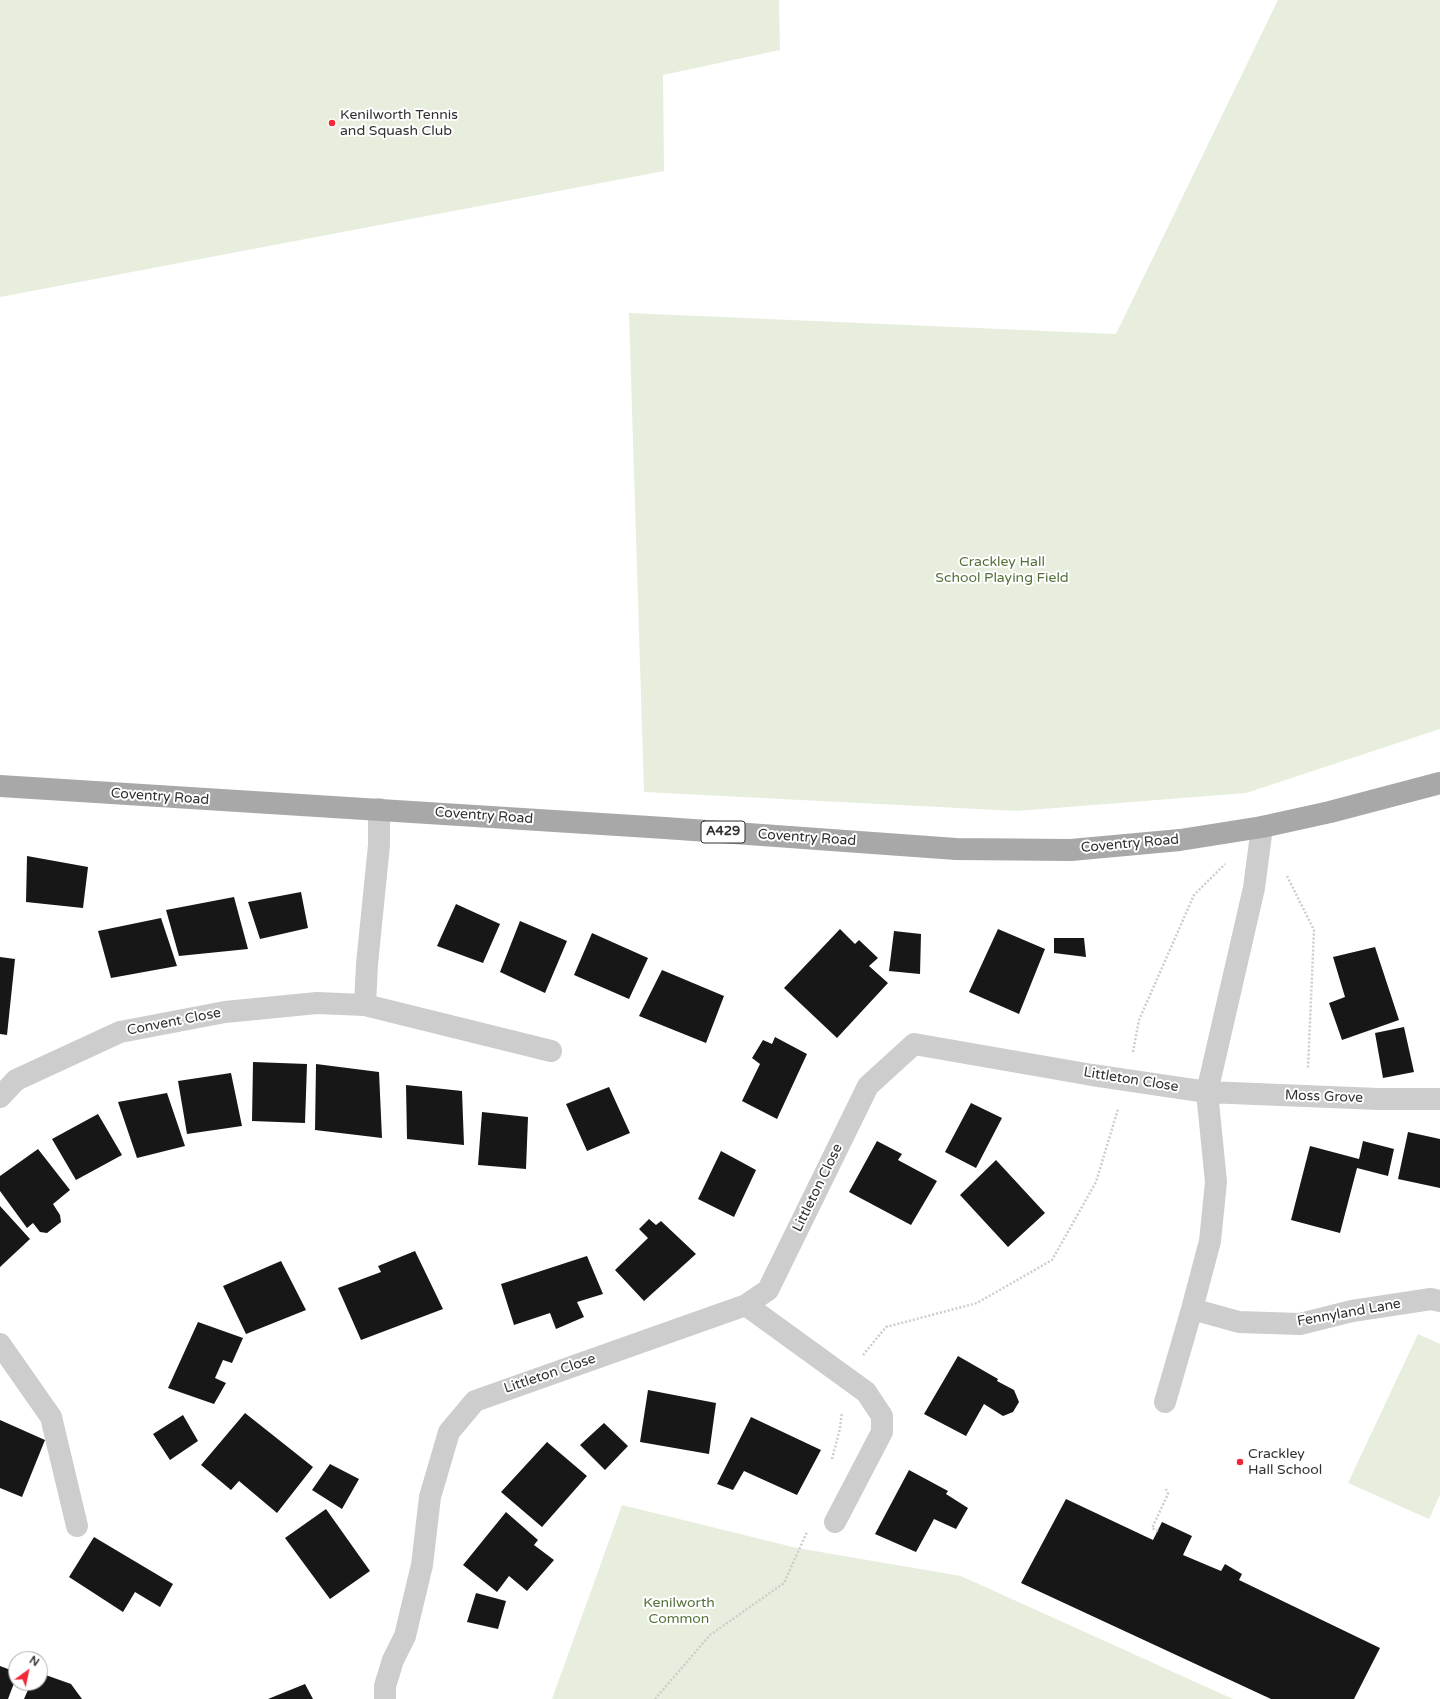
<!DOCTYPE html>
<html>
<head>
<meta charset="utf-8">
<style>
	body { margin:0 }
	#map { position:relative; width:1440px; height:1699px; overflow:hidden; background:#fff; font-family:"Varela Round",sans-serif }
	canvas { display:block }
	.north { position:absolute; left:8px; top:1651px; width:40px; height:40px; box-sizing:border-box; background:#fff; border:1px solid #acacac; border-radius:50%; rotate:33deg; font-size:11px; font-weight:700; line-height:16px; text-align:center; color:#303030 }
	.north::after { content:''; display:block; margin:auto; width:14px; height:18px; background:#f22839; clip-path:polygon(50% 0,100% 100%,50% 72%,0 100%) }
</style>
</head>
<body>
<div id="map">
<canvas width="1440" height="1699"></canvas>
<div class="north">N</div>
</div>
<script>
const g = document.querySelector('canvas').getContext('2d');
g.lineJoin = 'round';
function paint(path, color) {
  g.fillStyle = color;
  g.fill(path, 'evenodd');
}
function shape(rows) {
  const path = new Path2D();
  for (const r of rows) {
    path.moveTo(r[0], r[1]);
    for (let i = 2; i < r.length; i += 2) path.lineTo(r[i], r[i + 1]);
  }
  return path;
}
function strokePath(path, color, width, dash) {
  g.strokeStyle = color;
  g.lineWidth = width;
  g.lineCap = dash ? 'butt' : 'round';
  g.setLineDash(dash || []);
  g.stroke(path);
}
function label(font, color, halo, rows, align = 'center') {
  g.font = font + ' "Varela Round",sans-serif';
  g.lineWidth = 4;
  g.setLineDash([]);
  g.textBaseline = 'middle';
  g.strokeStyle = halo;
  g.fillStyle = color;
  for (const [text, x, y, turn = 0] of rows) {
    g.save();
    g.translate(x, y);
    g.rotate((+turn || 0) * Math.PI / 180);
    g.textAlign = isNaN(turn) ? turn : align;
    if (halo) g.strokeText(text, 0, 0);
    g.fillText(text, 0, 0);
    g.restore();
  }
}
const green = shape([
	[0,0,779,0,780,50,663,75,664,171,0,297],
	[1278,0,1440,0,1440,729,1246,793,1017,811,644,792,629,313,1116,334],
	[1418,1334,1440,1344,1440,1495,1429,1519,1348,1483],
	[622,1505,797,1548,961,1576,1233,1699,552,1699]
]);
const building = shape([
	[27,856,88,867,83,908,26,902],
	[301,892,308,928,260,939,248,902],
	[234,897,248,949,179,956,166,910],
	[456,904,500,924,483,963,437,946],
	[161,918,177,966,111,978,98,931],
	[520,921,567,941,545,993,500,972],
	[840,929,855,944,859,940,878,958,869,966,888,983,837,1038,784,988],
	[998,929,1045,949,1019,1014,969,992],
	[894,931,921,934,920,974,889,971],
	[592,933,648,958,629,999,574,975],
	[1054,938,1084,938,1086,957,1054,953],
	[1375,947,1399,1020,1342,1040,1329,1003,1345,997,1333,957],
	[0,957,15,959,7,1035,0,1034],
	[662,970,724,996,706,1043,639,1016],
	[1404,1027,1414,1072,1383,1078,1375,1033],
	[775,1037,807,1054,777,1119,742,1101,760,1064,752,1058,763,1040,772,1044],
	[253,1062,307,1064,305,1123,252,1121],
	[316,1064,379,1072,382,1138,315,1130],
	[231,1073,242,1126,187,1134,178,1081],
	[406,1085,462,1091,464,1145,407,1139],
	[609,1087,630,1133,587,1151,566,1104],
	[167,1093,185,1146,137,1158,118,1102],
	[971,1103,1002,1118,976,1168,945,1152],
	[482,1112,528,1117,526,1169,478,1165],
	[98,1114,122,1155,76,1180,52,1139],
	[1408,1132,1440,1139,1440,1188,1398,1179],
	[877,1141,902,1154,898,1160,937,1181,911,1225,849,1192],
	[1363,1141,1394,1149,1388,1176,1357,1168,1340,1233,1291,1220,1310,1146,1359,1159],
	[38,1149,70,1190,53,1204,60,1215,61,1222,47,1233,40,1232,33,1223,27,1228,0,1191,0,1176],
	[721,1151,756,1170,734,1217,698,1199],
	[996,1160,1045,1213,1008,1247,960,1195],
	[0,1206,30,1239,0,1267],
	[649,1219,656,1225,661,1221,696,1254,644,1301,615,1270,648,1238,639,1229],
	[415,1251,443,1309,361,1340,338,1288,381,1272,378,1266],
	[587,1256,603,1294,577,1302,584,1317,556,1329,550,1313,514,1325,501,1284],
	[281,1261,306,1310,246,1334,223,1286],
	[198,1322,243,1338,232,1363,223,1360,215,1378,226,1383,214,1404,168,1388],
	[958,1356,998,1379,997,1381,1014,1390,1019,1402,1013,1412,1003,1416,984,1404,966,1436,924,1414],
	[648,1390,716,1403,709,1454,640,1442],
	[245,1413,313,1467,277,1513,239,1481,231,1490,201,1465],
	[183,1415,198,1441,170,1460,153,1434],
	[751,1417,821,1450,797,1495,744,1471,733,1490,717,1484],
	[0,1420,45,1440,22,1497,0,1488],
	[604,1423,628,1446,605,1470,580,1445],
	[547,1442,587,1476,542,1527,501,1492],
	[330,1464,359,1479,342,1509,312,1490],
	[909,1470,948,1491,946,1494,968,1508,956,1529,934,1519,916,1552,875,1534],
	[1066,1499,1153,1540,1162,1522,1192,1536,1183,1555,1221,1571,1225,1564,1242,1574,1239,1580,1380,1648,1354,1699,1271,1699,1021,1583],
	[326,1509,370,1571,330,1599,285,1538],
	[506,1512,538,1540,534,1545,554,1560,527,1591,509,1576,497,1592,463,1565],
	[94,1537,173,1584,160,1607,135,1592,123,1612,69,1577],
	[476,1593,506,1601,498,1629,467,1622],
	[0,1666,16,1672,16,1678,8,1699,0,1699],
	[40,1673,71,1684,82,1699,24,1699,31,1683,40,1683],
	[305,1684,313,1699,268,1699]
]);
const path = shape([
	[1287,876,1314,930,1308,1068],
	[1133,1052,1139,1020,1194,895,1225,864],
	[863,1355,886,1327,977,1303,1052,1260,1096,1182,1118,1109],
	[832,1459,840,1428,842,1412],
	[1158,1531,1152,1528,1168,1494,1166,1489],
	[655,1699,710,1635,784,1583,807,1532]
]);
const minor = shape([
	[365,1005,367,964,379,845,379,809],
	[0,1097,16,1080,120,1032,225,1012,317,1003,365,1005,551,1051],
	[1440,1099,1378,1099,1207,1092,1216,1182,1210,1241,1192,1309,1239,1322,1300,1324,1352,1311,1431,1299,1440,1301],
	[746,1305,866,1392,882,1416,882,1432,835,1522],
	[0,1344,51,1417,77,1526],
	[1165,1402,1192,1309],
	[385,1699,385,1686,393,1660,405,1636,422,1565,430,1497,449,1432,475,1401,746,1305,768,1290,868,1086,914,1044,1092,1075,1207,1092,1254,888,1262,827]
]);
const primary = shape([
	[0,786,665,828,956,849,1071,850,1180,840,1262,827,1330,812,1440,783]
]);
const markers = [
	[332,123,4,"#f22839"],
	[1240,1462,4,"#f22839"]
];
const shields = [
	[723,832,44]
];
const shieldNames = [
	["A429",723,832]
];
const poiNames = [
	["Kenilworth Tennis",340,115],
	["and Squash Club",340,131],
	["Crackley",1248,1454],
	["Hall School",1248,1470]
];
const parkNames = [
	["Crackley Hall",1002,562],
	["School Playing Field",1002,578],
	["Kenilworth",679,1603],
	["Common",679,1619]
];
const streetNames = [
	["Coventry Road",160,797,4],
	["Coventry Road",484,816,4],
	["Coventry Road",807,838,4],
	["Coventry Road",1130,844,-5],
	["Convent Close",174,1022,-11],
	["Littleton Close",1131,1080,9],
	["Moss Grove",1324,1097,2],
	["Littleton Close",818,1188,-64],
	["Fennyland Lane",1349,1313,-10],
	["Littleton Close",550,1374,-19]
];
paint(green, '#e7eede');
paint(building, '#171717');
strokePath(path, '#cdcdcd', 2.5, [2, 2]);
strokePath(minor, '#cdcdcd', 22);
strokePath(primary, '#a8a8a8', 22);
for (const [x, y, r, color] of markers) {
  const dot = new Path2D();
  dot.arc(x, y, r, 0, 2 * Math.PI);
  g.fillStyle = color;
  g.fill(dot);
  strokePath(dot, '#fff', 1.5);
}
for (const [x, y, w] of shields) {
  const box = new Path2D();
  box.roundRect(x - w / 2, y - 11, w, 22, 3);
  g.fillStyle = '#fff';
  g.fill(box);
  strokePath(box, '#303030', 1);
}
label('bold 13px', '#303030', null, shieldNames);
label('14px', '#303030', '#fff', poiNames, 'left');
label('14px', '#54703a', '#fff', parkNames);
label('14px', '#303030', '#fff', streetNames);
</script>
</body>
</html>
